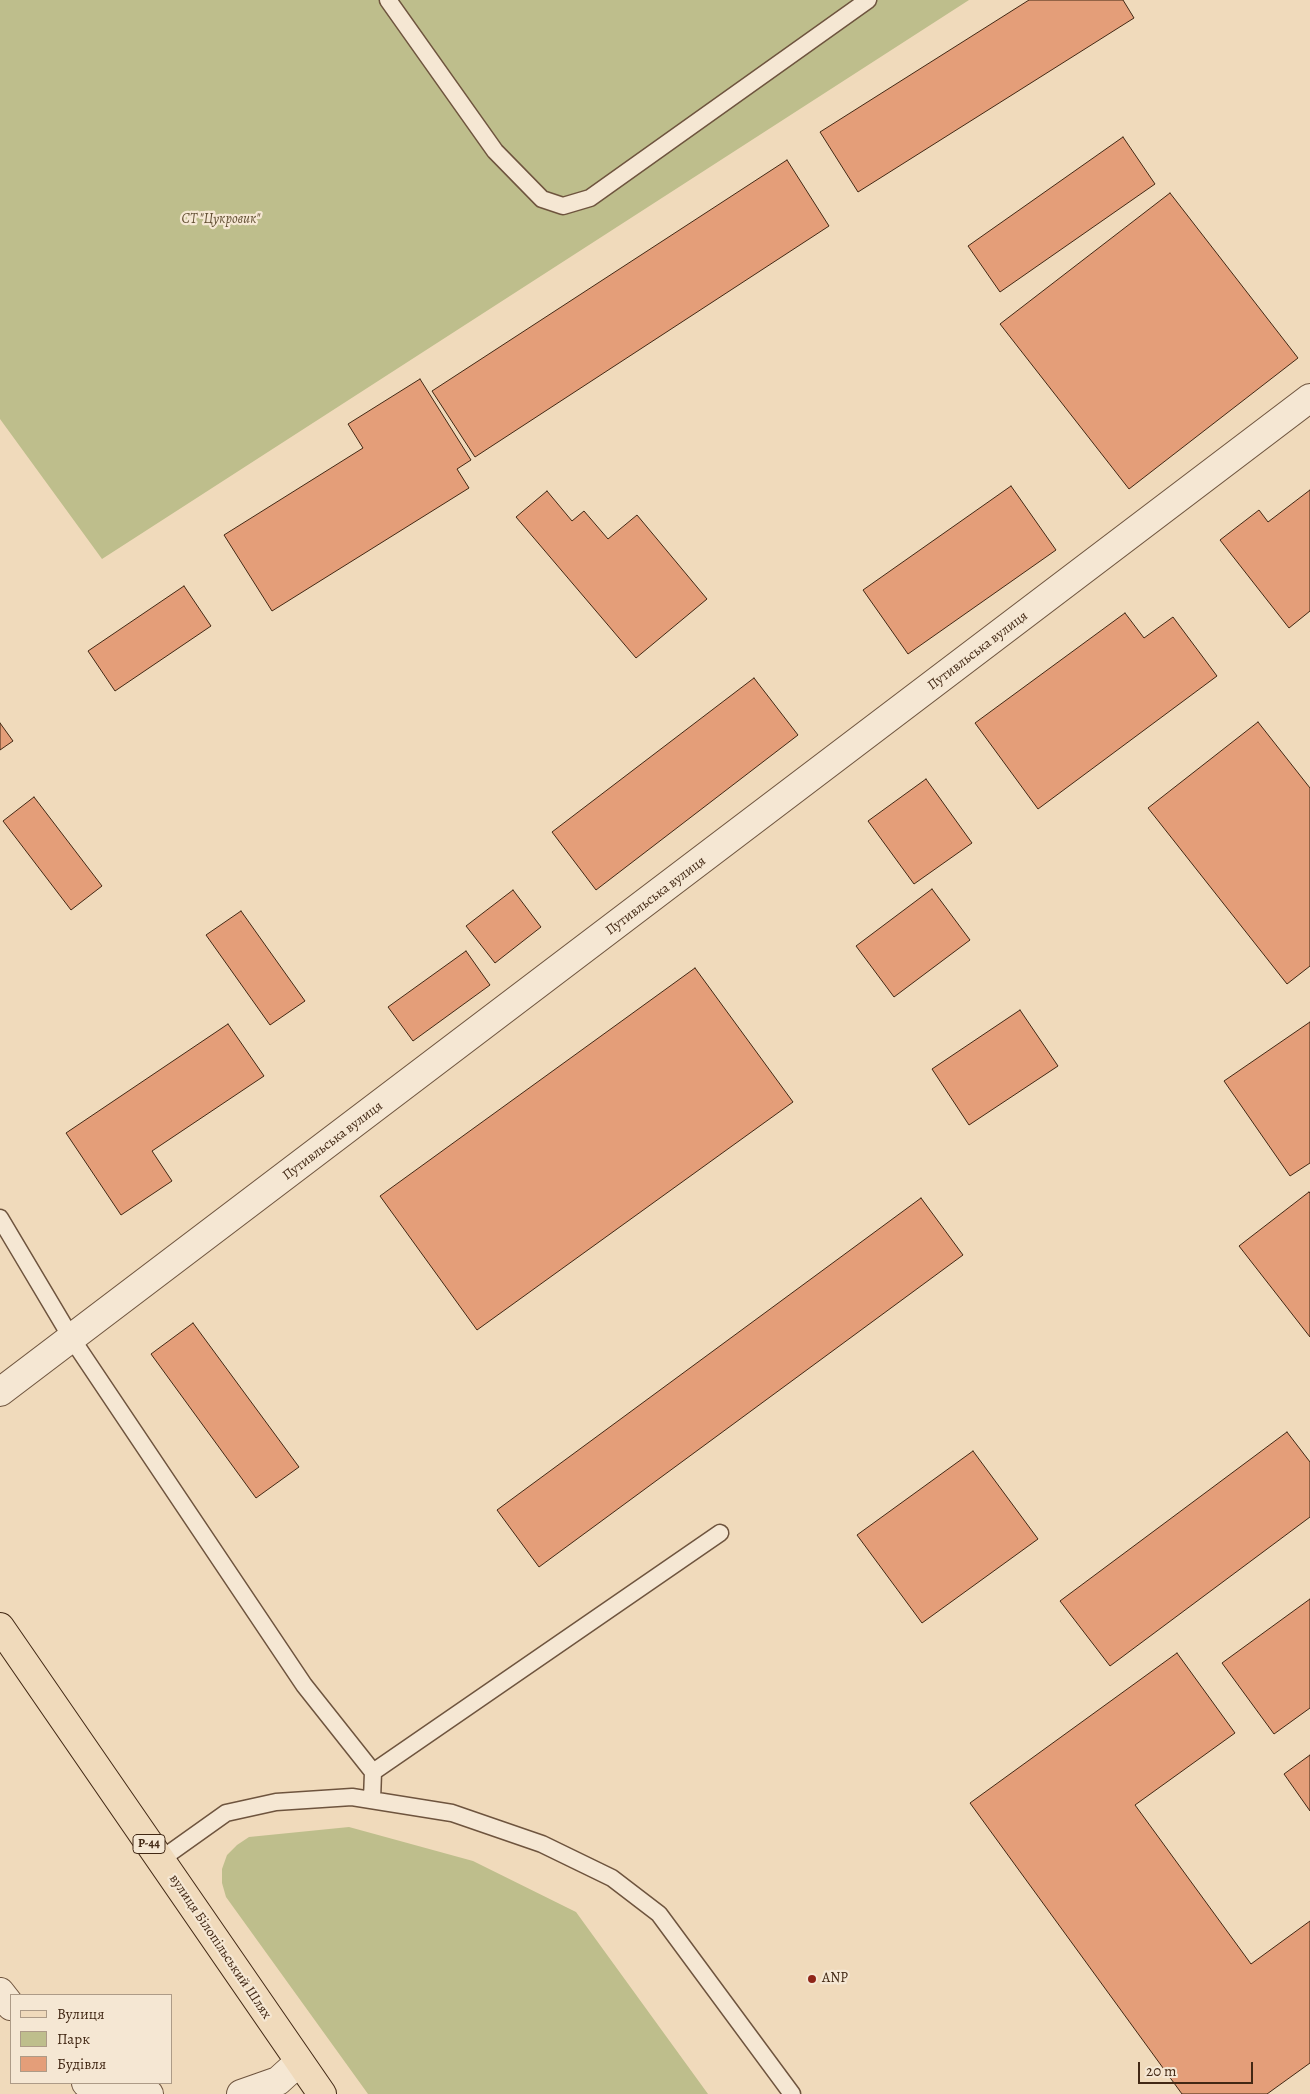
<!DOCTYPE html>
<html>
<head>
<meta charset="utf-8">
<style>
	body { margin:0 }
	#map { position:relative; width:1310px; height:2094px; overflow:hidden; background:#f0dabb; font-family:Alegreya,serif }
	canvas { display:block }
	.legend { position:absolute; left:10px; top:1994px; width:162px; height:90px; box-sizing:border-box; background:#f5e7d3; border:1px solid #ad9b87; margin:0; padding:6px 9px; list-style:none; font-size:15px; color:#422814 }
	.legend li { display:flex; align-items:center; gap:10px; height:25px }
	.legend b { width:25px; border:1px solid #ad9b87 }
	.scale { position:absolute; left:1138px; top:2062px; width:115px; height:22px; box-sizing:border-box; border:2px solid #422814; border-top:0; padding-left:6px; font-size:15px; line-height:18px; white-space:nowrap; color:#422814; -webkit-text-stroke:4px #f5e7d3; paint-order:stroke }
</style>
</head>
<body>
<div id="map">
<canvas width="1310" height="2094"></canvas>
<ul class="legend">
<li><b style="height:6px;background:#f0dabb"></b>Вулиця</li>
<li><b style="height:14px;background:#bebe8c"></b>Парк</li>
<li><b style="height:14px;background:#e49e79"></b>Будівля</li>
</ul>
<div class="scale">20 m</div>
</div>
<script>
const g = document.querySelector('canvas').getContext('2d');
g.lineJoin = 'round';
function paint(path, color) {
  g.fillStyle = color;
  g.fill(path, 'evenodd');
}
function shape(rows) {
  const path = new Path2D();
  for (const r of rows) {
    path.moveTo(r[0], r[1]);
    for (let i = 2; i < r.length; i += 2) path.lineTo(r[i], r[i + 1]);
  }
  return path;
}
function strokePath(path, color, width, dash) {
  g.strokeStyle = color;
  g.lineWidth = width;
  g.lineCap = dash ? 'butt' : 'round';
  g.setLineDash(dash || []);
  g.stroke(path);
}
function label(font, color, halo, rows, align = 'center') {
  g.font = font + ' Alegreya,serif';
  g.lineWidth = 4.5;
  g.setLineDash([]);
  g.textBaseline = 'middle';
  g.strokeStyle = halo;
  g.fillStyle = color;
  for (const [text, x, y, turn = 0] of rows) {
    g.save();
    g.translate(x, y);
    g.rotate((+turn || 0) * Math.PI / 180);
    g.textAlign = isNaN(turn) ? turn : align;
    if (halo) g.strokeText(text, 0, 0);
    g.fillText(text, 0, 0);
    g.restore();
  }
}
const green = shape([
	[0,0,969,0,102,559,0,419],
	[349,1827,473,1861,576,1912,708,2094,368,2094,226,1897,222,1883,222,1869,227,1855,237,1845,249,1837]
]);
const building = shape([
	[1029,0,1123,0,1134,18,858,192,820,132,1029,0],
	[1123,137,1155,184,1000,292,968,246,1123,137],
	[787,160,829,226,475,457,432,391,787,160],
	[1170,193,1298,358,1129,489,1000,324,1170,193],
	[420,379,471,460,457,469,469,488,272,611,224,535,363,448,348,424,420,379],
	[1011,486,1056,550,908,654,863,590,1011,486],
	[1310,490,1310,611,1289,628,1220,540,1259,510,1268,522,1310,490],
	[547,491,572,521,584,511,608,539,637,515,707,599,636,658,516,517,547,491],
	[184,586,211,626,115,691,88,651,184,586],
	[1125,613,1144,638,1173,617,1217,676,1038,809,975,723,1125,613],
	[754,678,798,735,596,890,552,832,754,678],
	[1258,722,1310,788,1310,966,1287,984,1148,808,1258,722],
	[0,723,13,741,0,750,0,723],
	[926,779,972,843,914,884,868,821,926,779],
	[34,797,102,886,71,910,3,821,34,797],
	[932,889,970,940,894,997,856,946,932,889],
	[513,890,541,927,495,963,466,926,513,890],
	[241,911,305,1001,270,1025,206,935,241,911],
	[466,951,490,985,413,1041,388,1007,466,951],
	[695,968,793,1102,477,1330,380,1196,695,968],
	[1020,1010,1058,1066,969,1125,932,1069,1020,1010],
	[1310,1022,1310,1163,1290,1176,1224,1081,1310,1022],
	[228,1024,264,1076,152,1151,172,1181,121,1215,66,1133,228,1024],
	[1309,1192,1310,1193,1310,1337,1239,1246,1309,1192],
	[921,1198,963,1255,539,1567,497,1510,921,1198],
	[193,1323,299,1467,256,1498,151,1354,193,1323],
	[1287,1432,1310,1462,1310,1517,1110,1666,1060,1601,1287,1432],
	[973,1451,1038,1539,922,1623,857,1535,973,1451],
	[1310,1599,1310,1708,1274,1734,1222,1663,1310,1599],
	[1177,1653,1235,1733,1135,1805,1251,1964,1310,1921,1310,2063,1267,2094,1182,2094,970,1803,1177,1653],
	[1310,1755,1310,1811,1284,1774,1310,1755]
]);
const service = shape([
	[388,0,495,151,542,199,563,206,590,198,868,0],
	[0,1218,72,1339,304,1685,373,1772],
	[372,1800,373,1772,720,1533],
	[160,1860,226,1813,276,1802,352,1797,452,1813,542,1844,612,1878,659,1914,792,2094]
]);
const minor = shape([
	[0,1392,1310,398],
	[0,1992,11,2006],
	[86,2083,89,2085,149,2094],
	[241,2094,278,2081,299,2062]
]);
const primary = shape([
	[0,1627,322,2094]
]);
const markers = [
	[812,1979,5,"#8f2418"]
];
const shields = [
	[149,1844,32]
];
const shieldNames = [
	["Р-44",149,1844]
];
const parkNames = [
	["СТ \"Цукровик\"",221,220]
];
const streetNames = [
	["Путивльська вулиця",978,651,-37],
	["Путивльська вулиця",656,896,-37],
	["Путивльська вулиця",333,1141,-37],
	["вулиця Білопільський Шлях",220,1947,56]
];
const poiNames = [
	["ANP",822,1979]
];
paint(green, '#bebe8c');
paint(building, '#e49e79');
strokePath(building, '#422814', 1);
strokePath(service, '#6e543e', 19);
strokePath(minor, '#6e543e', 30);
strokePath(primary, '#422814', 30);
strokePath(service, '#f5e7d3', 16);
strokePath(minor, '#f5e7d3', 28);
strokePath(primary, '#f0dabb', 28);
for (const [x, y, r, color] of markers) {
  const dot = new Path2D();
  dot.arc(x, y, r, 0, 2 * Math.PI);
  g.fillStyle = color;
  g.fill(dot);
  strokePath(dot, '#f5e7d3', 2);
}
for (const [x, y, w] of shields) {
  const box = new Path2D();
  box.roundRect(x - w / 2, y - 9.5, w, 19, 4);
  g.fillStyle = '#f5e7d3';
  g.fill(box);
  strokePath(box, '#422814', 1);
}
label('bold 12px', '#422814', null, shieldNames);
label('italic 14px', '#614e32', '#f5e7d3', parkNames);
label('14px', '#422814', '#f5e7d3', streetNames);
label('14px', '#422814', '#f5e7d3', poiNames, 'left');
</script>
</body>
</html>
